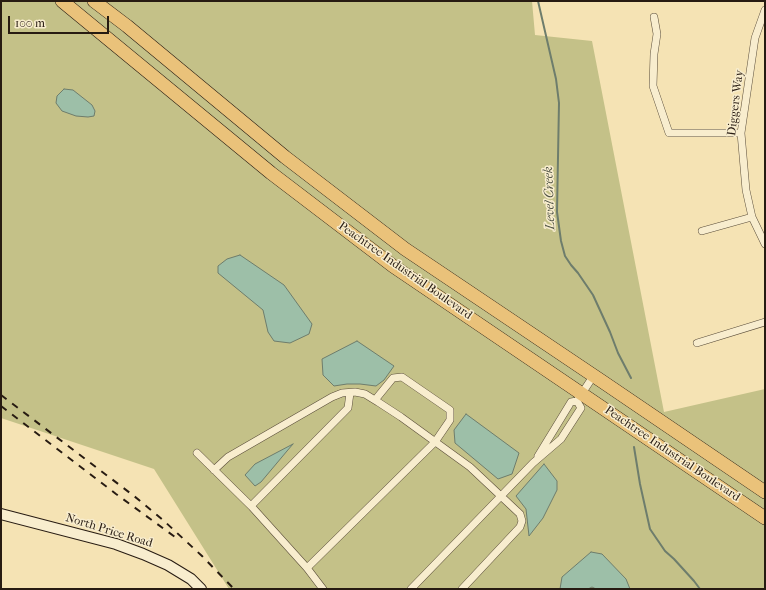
<!DOCTYPE html>
<html>
<head>
<meta charset="utf-8">
<style>
	body { margin:0 }
	#map { position:relative; width:766px; height:590px; overflow:hidden; background:#f5e3b4; font-family:"IM FELL French Canon",serif }
	canvas { display:block }
	.frame { position:absolute; inset:0; border:2px solid #271b12; pointer-events:none }
	.scale { position:absolute; left:8px; top:16px; width:101px; height:18px; box-sizing:border-box; border:2px solid #271b12; border-top:0; padding-left:5px; font-size:12px; line-height:14px; white-space:nowrap; color:#271b12; -webkit-text-stroke:3px #f8edce; paint-order:stroke }
</style>
</head>
<body>
<div id="map">
<canvas width="766" height="590"></canvas>
<div class="frame"></div>
<div class="scale">100 m</div>
</div>
<script>
const g = document.querySelector('canvas').getContext('2d');
g.lineJoin = 'round';
function paint(path, color) {
  g.fillStyle = color;
  g.fill(path, 'evenodd');
}
function shape(rows) {
  const path = new Path2D();
  for (const r of rows) {
    path.moveTo(r[0], r[1]);
    for (let i = 2; i < r.length; i += 2) path.lineTo(r[i], r[i + 1]);
  }
  return path;
}
function strokePath(path, color, width, dash) {
  g.strokeStyle = color;
  g.lineWidth = width;
  g.lineCap = dash ? 'butt' : 'round';
  g.setLineDash(dash || []);
  g.stroke(path);
}
function label(font, color, halo, rows, align = 'center') {
  g.font = font + ' "IM FELL French Canon",serif';
  g.lineWidth = 3;
  g.setLineDash([]);
  g.textBaseline = 'middle';
  g.strokeStyle = halo;
  g.fillStyle = color;
  for (const [text, x, y, turn = 0] of rows) {
    g.save();
    g.translate(x, y);
    g.rotate((+turn || 0) * Math.PI / 180);
    g.textAlign = isNaN(turn) ? turn : align;
    if (halo) g.strokeText(text, 0, 0);
    g.fillText(text, 0, 0);
    g.restore();
  }
}
const green = shape([
	[1,1,532,1,535,35,592,41,664,412,765,389,765,589,229,589,154,469,1,418]
]);
const water = shape([
	[64,89,73,90,92,105,95,111,94,116,88,117,76,116,62,111,56,103,57,96,64,89],
	[240,255,284,285,312,324,309,334,290,343,274,341,268,332,263,310,218,273,218,266,227,259,240,255],
	[357,341,394,366,384,380,376,386,360,384,347,384,334,386,323,375,322,359,357,341],
	[466,414,519,453,512,474,498,479,455,443,454,430,466,414],
	[293,444,287,451,261,482,255,486,245,475,255,464,293,444],
	[544,464,557,481,557,490,543,518,529,536,526,509,516,496,544,464],
	[591,552,602,554,626,579,630,589,596,589,592,587,588,589,560,589,562,577,591,552]
]);
const stream = shape([
	[538,1,556,79,559,103,557,212,561,241,565,256,571,265,578,273,593,295,610,332,618,353,631,378],
	[634,447,640,484,650,529,665,551,674,559,694,581,700,589]
]);
const street = shape([
	[765,10,755,38,741,133,746,190,752,217,765,244],
	[654,17,657,34,654,54,653,86,669,133,741,133],
	[702,231,752,217],
	[697,343,765,322],
	[197,453,252,507,307,568,323,589],
	[538,456,571,402,577,401,594,375],
	[214,470,228,457,332,397,342,393,355,392,365,394,378,402,401,417,470,467,520,514,522,521,520,527,462,589],
	[251,506,348,408,350,393],
	[307,568,435,442,450,420,450,410,402,377,393,378,375,400],
	[411,589,533,463,561,439,581,408,577,401]
]);
const secondary = shape([
	[1,514,116,544,143,554,168,565,191,579,201,589]
]);
const highway = shape([
	[62,1,271,173,393,266,765,518],
	[94,1,127,26,285,157,405,249,603,382,765,492]
]);
const rail = shape([
	[1,395,134,496,163,520,202,556,234,589],
	[1,406,116,494,175,537]
]);
const streetNames = [
	["Diggers Way",736,103,-83],
	["Peachtree Industrial Boulevard",405,271,35],
	["Peachtree Industrial Boulevard",672,454,34],
	["North Price Road",109,531,17]
];
const waterNames = [
	["Level Creek",550,198,-92]
];
paint(green, '#c4c188');
paint(water, '#9dbfa8');
strokePath(water, '#6e7d6c', 1);
strokePath(stream, '#6e7d6c', 2);
strokePath(street, '#5a4d3a', 8);
strokePath(secondary, '#271b12', 12);
strokePath(highway, '#271b12', 14);
strokePath(street, '#f8edce', 7);
strokePath(secondary, '#f8edce', 10);
strokePath(highway, '#eac27a', 13);
strokePath(rail, '#271b12', 2, [7, 7]);
label('12px', '#271b12', '#f8edce', streetNames);
label('italic 13px', '#505446', '#f8edce', waterNames);
</script>
</body>
</html>
